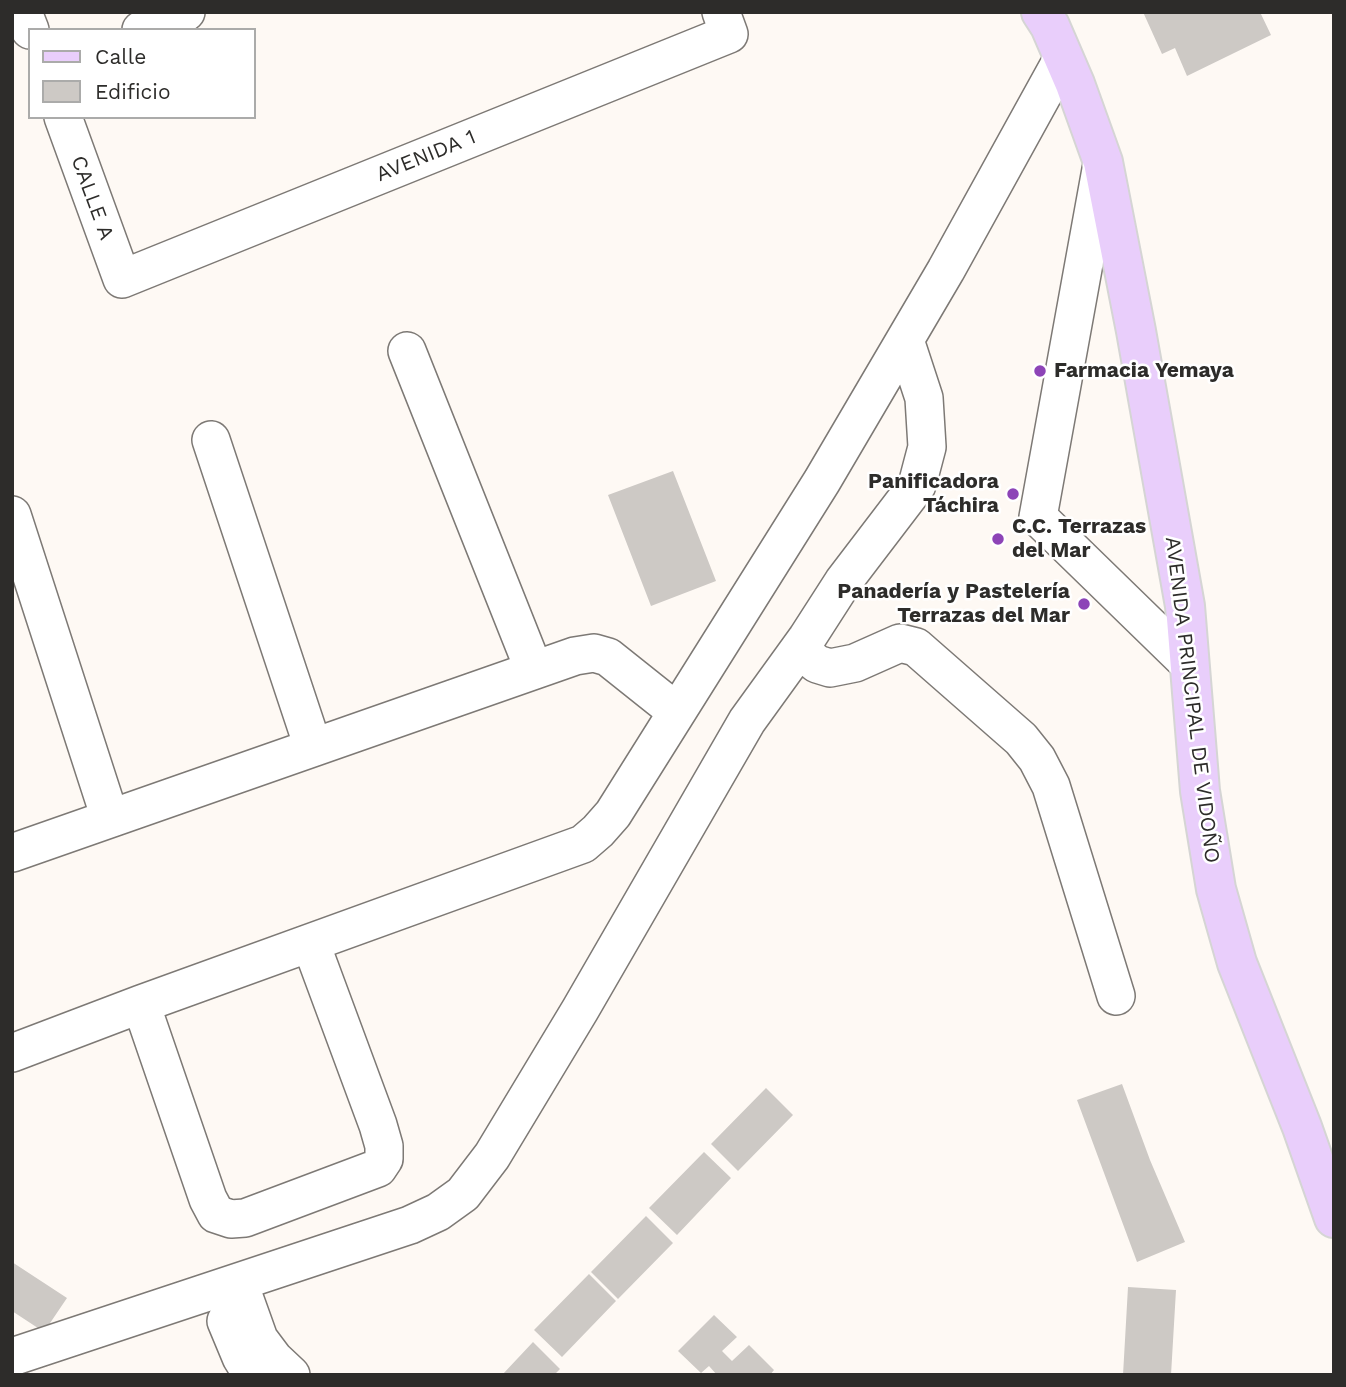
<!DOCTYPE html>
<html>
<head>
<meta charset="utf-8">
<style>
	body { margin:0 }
	#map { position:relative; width:1346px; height:1387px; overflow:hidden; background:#fef9f4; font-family:"Work Sans",sans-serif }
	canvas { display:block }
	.frame { position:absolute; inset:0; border:14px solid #2d2c2a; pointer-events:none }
	.legend { position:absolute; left:28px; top:28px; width:228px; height:91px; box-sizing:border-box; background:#fff; border:2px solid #ababaa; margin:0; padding:9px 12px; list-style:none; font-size:21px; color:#2d2c2a }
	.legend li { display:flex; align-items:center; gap:14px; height:35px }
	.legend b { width:35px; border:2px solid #ababaa }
</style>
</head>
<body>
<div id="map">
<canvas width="1346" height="1387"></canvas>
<div class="frame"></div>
<ul class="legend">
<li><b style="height:9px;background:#e9cefb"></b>Calle</li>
<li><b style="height:19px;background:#cdc9c5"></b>Edificio</li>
</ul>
</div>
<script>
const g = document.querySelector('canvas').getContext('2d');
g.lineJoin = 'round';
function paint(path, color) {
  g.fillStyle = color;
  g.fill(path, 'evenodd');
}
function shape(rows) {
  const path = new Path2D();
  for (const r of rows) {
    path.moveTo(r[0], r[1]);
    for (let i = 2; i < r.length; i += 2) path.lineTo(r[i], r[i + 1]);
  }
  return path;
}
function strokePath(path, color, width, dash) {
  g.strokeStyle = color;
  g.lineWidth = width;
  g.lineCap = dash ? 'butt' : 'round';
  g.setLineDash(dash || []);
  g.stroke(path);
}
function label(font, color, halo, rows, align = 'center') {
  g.font = font + ' "Work Sans",sans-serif';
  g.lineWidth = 5;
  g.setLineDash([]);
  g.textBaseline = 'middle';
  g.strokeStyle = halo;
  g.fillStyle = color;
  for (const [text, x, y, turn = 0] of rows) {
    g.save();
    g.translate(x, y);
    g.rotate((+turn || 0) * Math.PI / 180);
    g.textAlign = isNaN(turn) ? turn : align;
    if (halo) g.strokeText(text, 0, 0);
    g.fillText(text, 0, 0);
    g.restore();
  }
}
const building = shape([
	[1143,12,1260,12,1271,35,1187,76,1175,48,1162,54],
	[673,471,716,581,651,606,608,495],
	[1122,1084,1150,1160,1185,1242,1137,1262,1077,1100],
	[766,1088,793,1115,738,1171,711,1144],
	[704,1152,731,1178,677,1235,649,1208],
	[646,1216,673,1243,618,1299,591,1272],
	[12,1262,67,1298,44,1332,12,1311],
	[589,1274,616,1301,562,1357,534,1330],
	[1128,1287,1176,1290,1171,1375,1123,1375],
	[714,1315,737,1337,722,1351,732,1361,749,1345,774,1370,770,1375,717,1375,709,1366,701,1373,678,1351],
	[533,1342,560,1369,554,1375,502,1375]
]);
const minor = shape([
	[23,12,30,30],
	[141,30,186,12],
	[63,117,122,279,729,34,721,12],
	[1102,164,1038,517,1189,664],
	[407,351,534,670],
	[211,440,313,747],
	[12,515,110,818],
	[799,649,817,664,830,668,855,663,900,643,916,647,1021,739,1037,759,1051,786,1116,996],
	[12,853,575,656,594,653,608,657,677,712],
	[141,1004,208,1199,216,1214,231,1219,245,1218,378,1168,384,1159,384,1146,378,1125,311,944],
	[12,1053,141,1004,583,844,598,831,613,814,822,481,946,270,1063,58],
	[239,1283,259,1339,274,1359,291,1375],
	[226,1321,241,1357,252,1375],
	[12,1357,410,1225,438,1212,463,1194,492,1156,580,1010,747,721,807,638,843,582,917,485,927,447,924,398,905,340]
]);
const major = shape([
	[1041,12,1050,26,1075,84,1103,162,1136,331,1185,606,1200,791,1216,889,1237,963,1302,1127,1334,1218]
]);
const markers = [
	[1040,371,7,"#8d44b7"],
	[1013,494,7,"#8d44b7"],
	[998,539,7,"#8d44b7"],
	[1084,604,7,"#8d44b7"]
];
const streetNames = [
	["AVENIDA 1",426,156,-22],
	["CALLE A",92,198,70],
	["AVENIDA PRINCIPAL DE VIDOÑO",1192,700,83]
];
const poiNames = [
	["Farmacia Yemaya",1054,371],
	["Panificadora",999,482,"right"],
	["Táchira",999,506,"right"],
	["C.C. Terrazas",1012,527],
	["del Mar",1012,551],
	["Panadería y Pastelería",1070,592,"right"],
	["Terrazas del Mar",1070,616,"right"]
];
paint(building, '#cdc9c5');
strokePath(minor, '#7d7975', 40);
strokePath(major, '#d5d5d4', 42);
strokePath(minor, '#fff', 37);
strokePath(major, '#e9cefb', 38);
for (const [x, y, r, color] of markers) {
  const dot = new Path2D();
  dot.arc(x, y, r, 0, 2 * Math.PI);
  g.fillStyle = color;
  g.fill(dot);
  strokePath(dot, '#fff', 2.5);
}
label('21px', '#2d2c2a', '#fff', streetNames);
label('bold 21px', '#2d2c2a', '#fff', poiNames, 'left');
</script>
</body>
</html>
